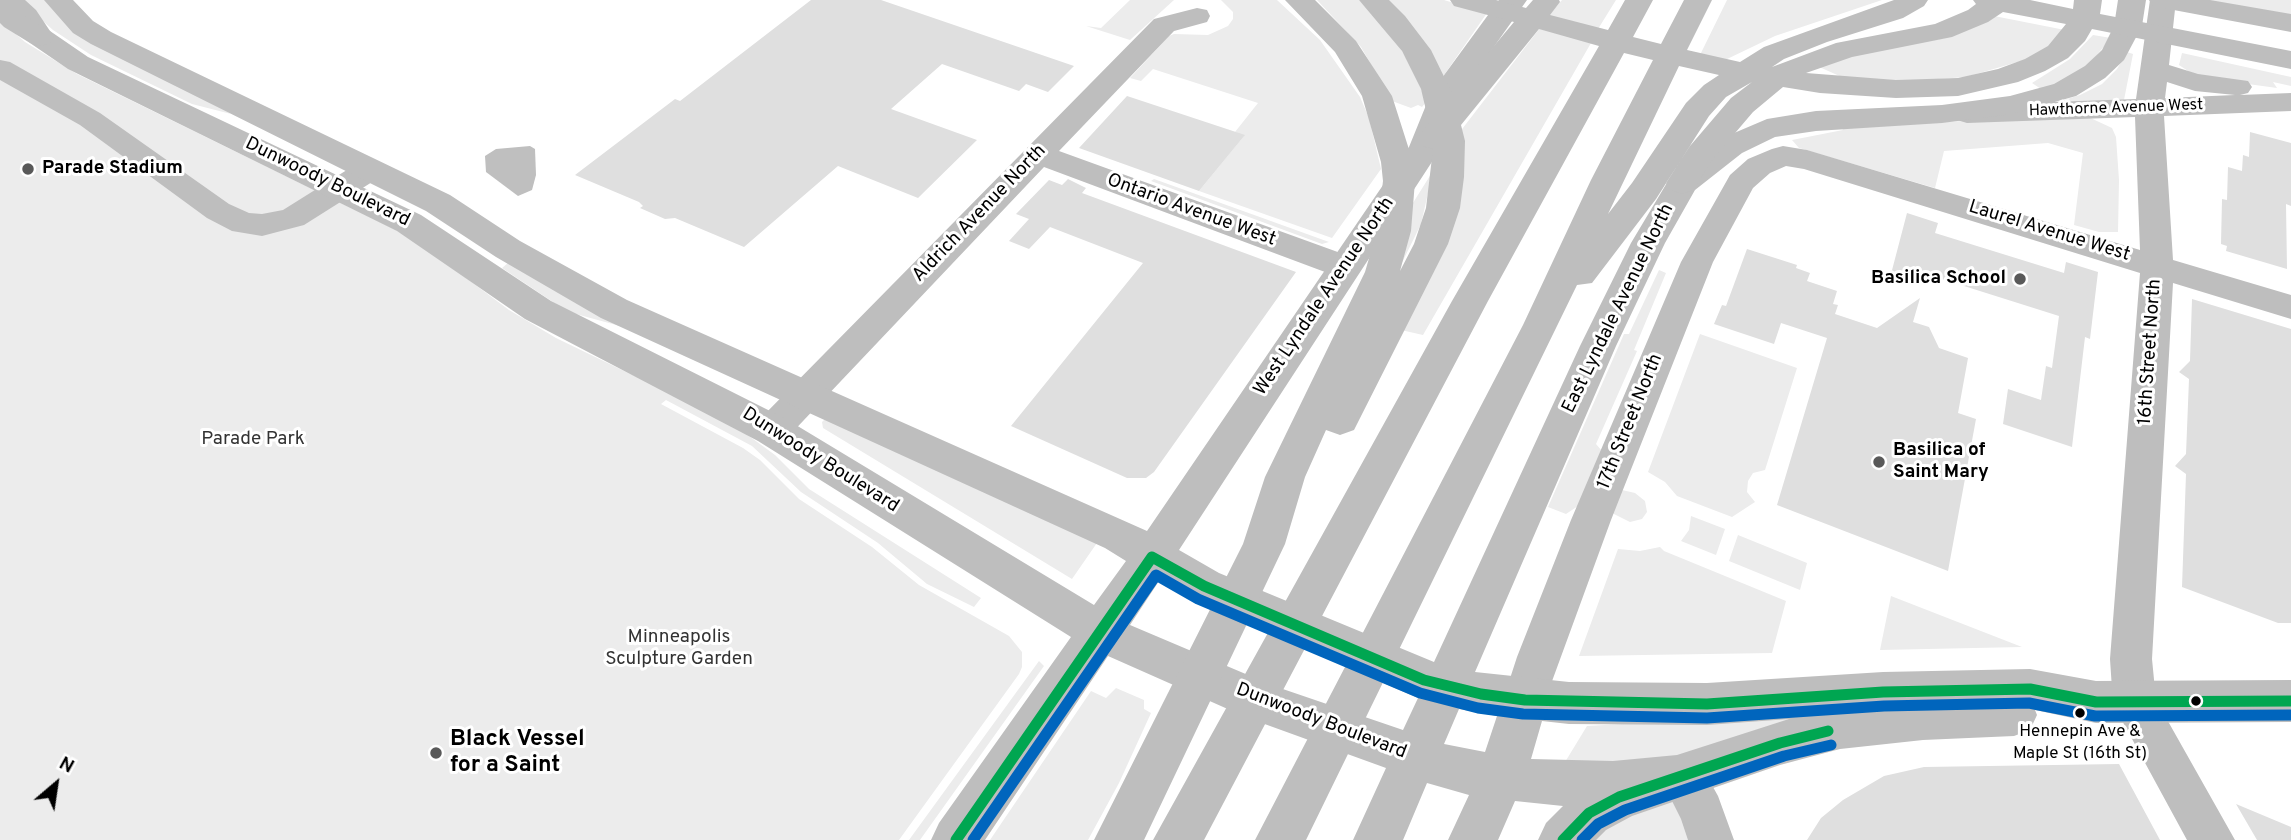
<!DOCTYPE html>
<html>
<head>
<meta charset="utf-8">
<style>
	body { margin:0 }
	#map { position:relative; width:2291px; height:840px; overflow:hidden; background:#fff; font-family:Overpass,sans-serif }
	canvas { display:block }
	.north { position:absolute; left:21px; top:749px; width:70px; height:70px; -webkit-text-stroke:5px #fff; paint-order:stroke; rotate:29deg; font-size:19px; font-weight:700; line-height:28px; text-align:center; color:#000 }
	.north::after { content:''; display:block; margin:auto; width:24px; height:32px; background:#000; clip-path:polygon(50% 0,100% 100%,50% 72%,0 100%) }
</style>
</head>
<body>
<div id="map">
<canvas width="2291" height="840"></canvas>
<div class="north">N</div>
</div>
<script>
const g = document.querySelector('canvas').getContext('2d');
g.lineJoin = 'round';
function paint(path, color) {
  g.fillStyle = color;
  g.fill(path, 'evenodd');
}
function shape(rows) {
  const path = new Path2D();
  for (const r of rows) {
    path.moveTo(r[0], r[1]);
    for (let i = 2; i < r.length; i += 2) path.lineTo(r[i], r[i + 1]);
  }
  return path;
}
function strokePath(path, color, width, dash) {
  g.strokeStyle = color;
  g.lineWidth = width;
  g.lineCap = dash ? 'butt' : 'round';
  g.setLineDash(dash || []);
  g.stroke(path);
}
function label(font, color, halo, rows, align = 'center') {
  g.font = font + ' Overpass,sans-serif';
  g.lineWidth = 6;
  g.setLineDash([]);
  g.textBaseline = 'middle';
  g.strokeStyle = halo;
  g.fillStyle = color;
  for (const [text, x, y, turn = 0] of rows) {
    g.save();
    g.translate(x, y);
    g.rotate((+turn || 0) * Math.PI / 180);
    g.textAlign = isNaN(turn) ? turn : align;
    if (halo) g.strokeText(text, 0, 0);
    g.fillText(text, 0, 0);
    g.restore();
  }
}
const green = shape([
	[19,0,48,0,231,114,192,104,91,55,53,30],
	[1130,0,1174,0,1130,40,1086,26,1101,28],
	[1221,0,1277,0,1320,40,1360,97,1369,118,1381,169,1332,238,1199,191,1244,136,1235,132,1258,103,1153,69,1141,81,1130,78,1169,36,1174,34,1208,35,1228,26,1233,19,1233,12],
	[1317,0,1359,0,1370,11,1399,46,1416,76,1426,102,1422,107,1418,105,1411,108,1392,101,1361,47],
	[1385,0,1444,0,1487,13,1442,78],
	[1562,0,1616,0,1598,29,1548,16],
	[1727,0,1882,0,1775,36,1725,60,1700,55],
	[2191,0,2291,0,2291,19],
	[1994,16,2065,30,2047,49,2028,59,1966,77,1896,82,1844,78,1817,66,1859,54,1945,38],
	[0,20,25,42,77,74,394,229,422,245,509,310,556,338,680,398,749,436,775,455,809,489,981,598,974,607,927,584,878,543,801,492,752,446,666,400,661,404,743,448,760,460,799,499,872,547,919,585,1009,636,1022,652,1022,667,1019,674,899,840,0,840],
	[1540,28,1591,43,1423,335,1401,330,1459,133],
	[2093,35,2111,38,2086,68,2066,81,2041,89,2032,83,2070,59],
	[2127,52,2133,54,2124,100,2051,104,2080,95,2102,84,2117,69],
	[2182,53,2291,77,2291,86,2273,82,2277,88,2197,77,2179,65],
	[2084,115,2112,128,2116,137,2119,180,2118,232,2099,232,2074,225,2083,153,2048,143,1944,151,1935,188,1799,148,1792,140,1843,130,1841,127],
	[1433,171,1421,224,1393,281,1411,206],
	[1154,179,1257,216,1329,242,1322,244,1151,181],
	[508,263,627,328,576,314,559,306,502,268],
	[1659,270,1666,273,1634,350,1637,351,1596,444,1602,451,1578,506,1566,514,1548,507,1624,334,1629,334],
	[1700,334,1797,368,1765,470,1753,473,1748,481,1747,492,1755,502,1732,517,1677,496,1665,482,1648,472],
	[825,419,1099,540,1072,579,823,428,822,422],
	[1622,490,1635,493,1645,501,1647,512,1642,519,1630,522,1612,513],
	[1691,516,1725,529,1716,555,1681,541,1689,530],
	[1738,535,1807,563,1800,590,1729,561],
	[1660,547,1664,551,1786,601,1772,653,1579,656,1618,549,1640,551],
	[1891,596,2022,647,1880,650],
	[1039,661,1044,666,920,840,909,840],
	[1116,688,1144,700,1144,709,1151,713,1119,783,1088,840,990,840,1091,691,1106,698],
	[1796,714,1800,721,1690,756,1562,767,1587,726],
	[1679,798,1692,840,1588,840,1612,816]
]);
const water = shape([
	[530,146,535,149,536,175,532,190,518,196,486,172,485,156,496,149]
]);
const building = shape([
	[811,0,881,0,1074,66,1048,92,1026,84,1019,91,942,64,891,109,977,140,918,198,838,166,744,247,675,218,665,219,640,208,643,206,639,202,575,175,675,99,680,101],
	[1127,96,1245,135,1199,191,1079,148],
	[2250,132,2291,143,2291,206,2286,204,2287,269,2226,251,2227,246,2221,244,2222,199,2227,200,2228,167,2242,171,2243,155,2249,157],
	[1068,179,1086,188,1082,193,1296,272,1154,472,1146,478,1127,478,1011,426,1143,263,1050,227,1029,249,1009,241,1029,219,1016,214,1049,180,1062,185],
	[1907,213,1938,223,1935,233,2064,273,2066,262,2098,272,2090,339,2085,337,2072,447,2003,424,2008,389,2041,400,2046,366,2052,368,2059,316,1926,274,1923,285,1891,274],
	[1747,249,1797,265,1796,268,1810,273,1807,281,1837,291,1833,304,1838,305,1835,314,1877,328,1920,298,1913,322,1929,327,1939,348,1968,358,1958,413,1976,419,1948,571,1777,505,1827,338,1781,323,1774,344,1714,324,1722,305,1726,306],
	[2192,299,2291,329,2291,623,2278,623,2182,587,2186,474,2175,466,2186,454,2189,379,2179,372,2190,361],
	[2119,764,2160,840,1807,840,1821,818,1843,800,1884,776,1924,767],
	[2236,804,2291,827,2291,840,2257,840]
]);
const minor = shape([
	[2150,0,2176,0,2169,65,2198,74,2248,81,2252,87,2248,93,2240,95,2291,93,2291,111,2164,116,2173,260,2291,295,2291,319,2173,283,2152,659,2156,700,2235,840,2187,840,2113,704,2110,659,2140,273,1804,169,1786,166,1770,173,1753,188,1713,262,1611,520,1540,714,1525,720,1510,714,1503,700,1517,657,1571,520,1681,262,1730,175,1748,159,1772,149,1783,146,1807,150,2140,250,2135,117,1967,123,1957,120,1952,114,1957,108,1967,105,2136,99,2150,0],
	[2167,82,2195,91,2235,95,2165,98,2167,82],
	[1197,8,1207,10,1210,16,1207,22,1174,31,1059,151,1357,259,1362,267,1357,275,1345,278,1333,275,1044,167,785,440,772,444,759,440,754,430,759,420,1154,19,1197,8],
	[0,60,10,62,100,113,229,204,249,213,262,214,283,210,358,163,369,160,380,163,384,170,380,177,304,225,262,236,232,231,207,218,80,125,0,80,0,60],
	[1683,756,1699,762,1718,796,1734,840,1688,840,1681,819,1660,777,1667,762,1683,756]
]);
const major = shape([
	[0,0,25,0,36,10,50,31,88,57,421,215,551,301,786,419,1094,605,1126,561,1105,548,601,318,496,257,426,211,91,44,73,33,44,0,73,0,93,21,111,32,450,195,520,241,627,300,1147,531,1409,147,1431,93,1499,0,1527,0,1457,99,1441,148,1179,550,1219,573,1434,662,1580,346,1631,243,1671,176,1720,139,1767,119,1816,111,1942,105,2010,96,2054,84,2085,66,2102,50,2114,26,2118,0,2146,0,2142,26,2124,60,2105,78,2076,96,2012,114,1942,123,1816,131,1775,137,1742,153,1695,190,1665,243,1616,346,1475,672,1569,682,1707,683,1883,672,2030,669,2096,681,2291,680,2291,722,2096,723,2035,710,2037,715,2030,730,2014,736,1923,740,1840,749,1780,765,1632,816,1606,830,1596,840,1538,840,1546,823,1563,806,1515,801,1498,840,1448,840,1469,795,1427,783,1403,840,1353,840,1386,768,1248,718,1108,656,985,840,931,840,939,823,1071,637,758,441,525,319,397,231,68,69,30,43,15,22,0,8,0,0],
	[1159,581,1189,599,1418,698,1403,730,1274,686,1130,625,1159,581],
	[1459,709,1497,716,1485,752,1444,744,1459,709],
	[1789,719,1677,755,1613,761,1531,759,1542,721,1569,724,1707,725,1789,719]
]);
const highway = shape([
	[0,0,10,2,24,15,50,31,54,37,50,43,40,46,30,43,4,27,0,23,0,0],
	[1285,0,1315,0,1356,41,1392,96,1413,162,1415,181,1411,231,1400,271,1414,244,1426,208,1433,149,1422,146,1417,139,1429,123,1421,89,1402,51,1359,0,1389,0,1405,16,1431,50,1453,95,1514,22,1454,6,1450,0,1496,0,1526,8,1533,0,1559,0,1560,2,1550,15,1608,30,1625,0,1653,0,1633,37,1661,44,1684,0,1712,0,1687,50,1740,62,1764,47,1894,0,1928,0,1924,6,1903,18,1827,42,1784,59,1772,67,1836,43,1935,24,1968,10,1976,4,1973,0,2030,0,2073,9,2074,0,2102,0,2100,14,2291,51,2291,69,2092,29,2085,41,2068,58,2045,71,2018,82,1958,96,1896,98,1820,93,1783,87,1753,112,1713,159,1693,190,1682,194,1671,190,1666,183,1690,146,1731,98,1752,82,1726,97,1709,116,1656,199,1592,283,1577,285,1306,840,1255,840,1523,325,1591,180,1653,60,1624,53,1488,301,1204,840,1153,840,1452,301,1599,46,1539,29,1461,125,1465,141,1464,177,1460,208,1448,244,1354,430,1340,435,1326,430,1305,477,1285,544,1144,840,1094,840,1243,544,1265,477,1365,272,1377,231,1383,181,1381,162,1362,96,1335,52,1285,0],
	[2003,12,2066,24,2048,46,2025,59,1998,69,1958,78,1896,80,1806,73,1852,57,1952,37,1988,22,2003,12],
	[1679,66,1719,75,1704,85,1686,103,1632,183,1608,214,1679,66],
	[2149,0,2210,0,2291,14,2291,32,2163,8,2153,6,2149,0]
]);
const bus1 = shape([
	[1152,557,1204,586,1424,680,1481,694,1525,700,1707,704,1883,692,2030,689,2096,702,2291,701],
	[956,840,1152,557],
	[1563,840,1589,813,1619,797,1780,743,1828,731]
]);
const bus2 = shape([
	[973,840,1156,575,1198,599,1420,693,1478,708,1523,714,1707,718,1884,706,2029,703,2095,716,2291,715],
	[1582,840,1598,824,1625,810,1784,756,1831,745]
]);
const markers = [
	[28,169,7,"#595959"],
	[2020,279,7,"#595959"],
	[1879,462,7,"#595959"],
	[2196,701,6,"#000"],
	[2080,713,6,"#000"],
	[436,753,7,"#595959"]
];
const farStreetnames = [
	["Hawthorne Avenue West",2116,109,-2]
];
const busNames = [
	["Hennepin Ave &",2080,733],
	["Maple St (16th St)",2080,755]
];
const poiNames = [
	["Parade Stadium",42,169],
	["Basilica School",2006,279,"right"],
	["Basilica of",1893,451],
	["Saint Mary",1893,473]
];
const streetNames = [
	["Dunwoody Boulevard",327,183,26],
	["Ontario Avenue West",1191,211,20],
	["Aldrich Avenue North",980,214,-46],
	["Laurel Avenue West",2049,232,17],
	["West Lyndale Avenue North",1325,297,-56],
	["East Lyndale Avenue North",1619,309,-64],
	["16th Street North",2151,352,-86],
	["17th Street North",1631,422,-68],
	["Dunwoody Boulevard",820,461,32],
	["Dunwoody Boulevard",1321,722,21]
];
const parkNames = [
	["Parade Park",253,440],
	["Minneapolis",679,638],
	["Sculpture Garden",679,660]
];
const nearPoinames = [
	["Black Vessel",450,740],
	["for a Saint",450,766]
];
paint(green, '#ececec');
paint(water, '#bfbfbf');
paint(building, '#dfdfdf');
paint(minor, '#bebebe');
paint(major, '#bebebe');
paint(highway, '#bebebe');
strokePath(bus1, '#00a651', 11);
strokePath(bus2, '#0065bd', 11);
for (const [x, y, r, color] of markers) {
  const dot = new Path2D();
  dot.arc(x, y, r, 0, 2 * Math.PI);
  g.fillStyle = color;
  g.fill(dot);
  strokePath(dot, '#fff', 2.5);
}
label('16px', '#000', '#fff', farStreetnames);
label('17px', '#000', '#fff', busNames);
label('bold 19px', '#000', '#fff', poiNames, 'left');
label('19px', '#000', '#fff', streetNames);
label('19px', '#333', '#fff', parkNames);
label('bold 23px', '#000', '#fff', nearPoinames, 'left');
</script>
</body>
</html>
